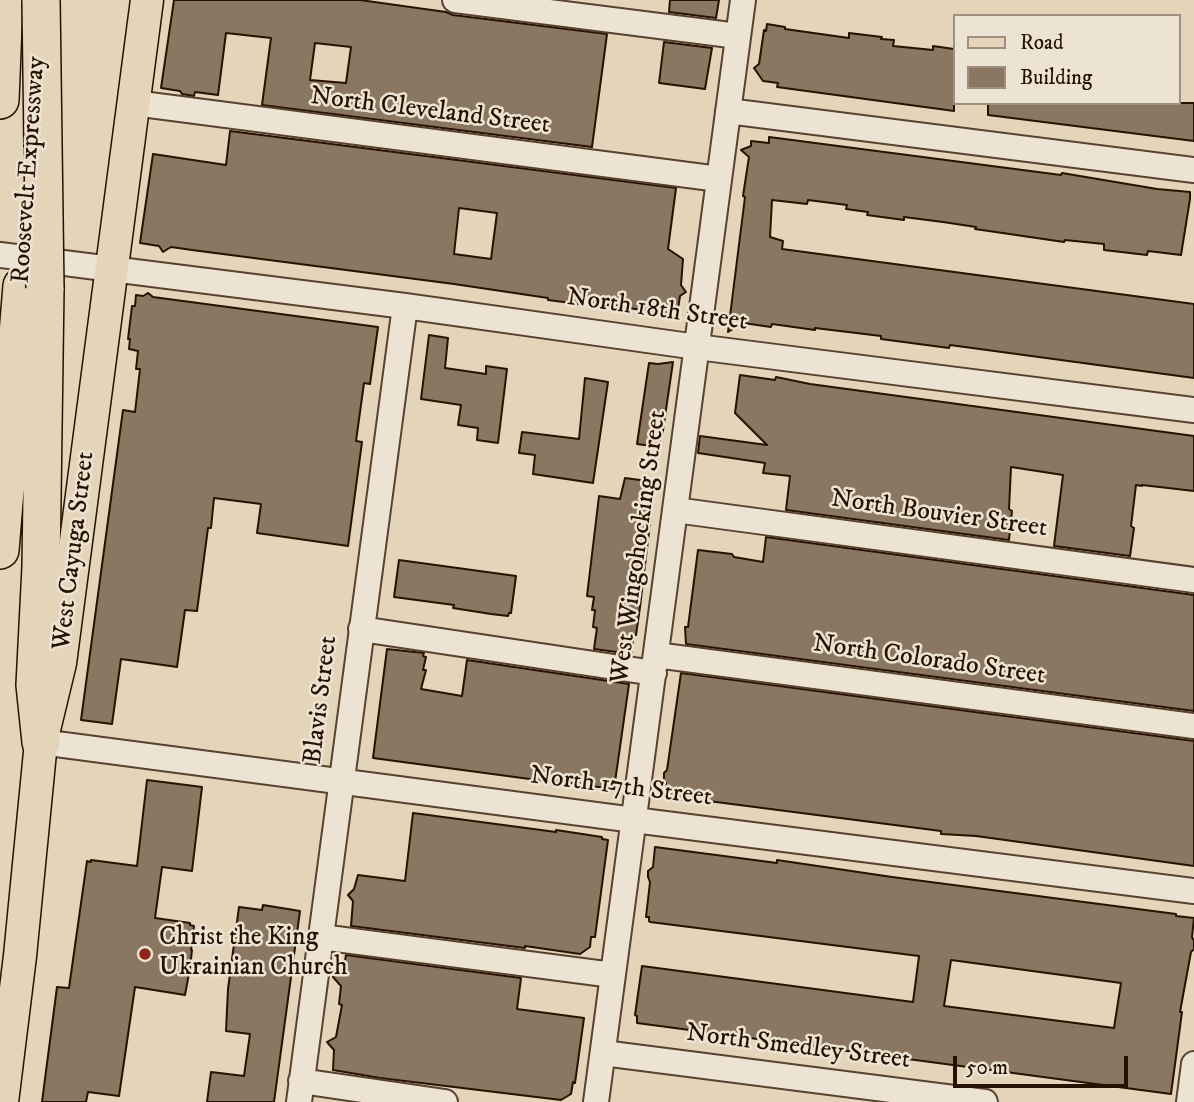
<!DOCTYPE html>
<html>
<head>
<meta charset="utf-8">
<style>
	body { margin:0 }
	#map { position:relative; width:1194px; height:1102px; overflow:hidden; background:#e3d4ba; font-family:"IM FELL DW Pica",serif }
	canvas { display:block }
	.legend { position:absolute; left:953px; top:14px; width:228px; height:91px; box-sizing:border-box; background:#ede3d2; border:2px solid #9e8f7e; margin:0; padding:9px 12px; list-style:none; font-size:21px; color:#271201 }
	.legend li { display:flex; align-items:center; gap:14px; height:35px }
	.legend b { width:35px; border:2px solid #9e8f7e }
	.scale { position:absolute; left:953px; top:1056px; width:175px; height:32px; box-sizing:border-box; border:4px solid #271201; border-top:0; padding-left:9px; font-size:21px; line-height:24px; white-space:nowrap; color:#271201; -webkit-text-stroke:5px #ede3d2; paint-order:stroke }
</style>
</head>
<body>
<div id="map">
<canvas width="1194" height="1102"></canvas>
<ul class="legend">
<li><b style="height:9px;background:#e3d4ba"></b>Road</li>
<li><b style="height:19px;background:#897761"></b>Building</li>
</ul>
<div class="scale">50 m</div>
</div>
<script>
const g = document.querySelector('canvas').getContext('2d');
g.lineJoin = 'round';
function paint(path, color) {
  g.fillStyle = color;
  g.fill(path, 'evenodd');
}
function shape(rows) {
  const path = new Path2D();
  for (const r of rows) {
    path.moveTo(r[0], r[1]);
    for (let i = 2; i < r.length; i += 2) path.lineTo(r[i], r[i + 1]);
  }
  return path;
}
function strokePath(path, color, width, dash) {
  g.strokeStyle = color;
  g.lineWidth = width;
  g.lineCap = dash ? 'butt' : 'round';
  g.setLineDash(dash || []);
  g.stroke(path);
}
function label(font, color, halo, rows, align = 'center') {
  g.font = font + ' "IM FELL DW Pica",serif';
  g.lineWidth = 5;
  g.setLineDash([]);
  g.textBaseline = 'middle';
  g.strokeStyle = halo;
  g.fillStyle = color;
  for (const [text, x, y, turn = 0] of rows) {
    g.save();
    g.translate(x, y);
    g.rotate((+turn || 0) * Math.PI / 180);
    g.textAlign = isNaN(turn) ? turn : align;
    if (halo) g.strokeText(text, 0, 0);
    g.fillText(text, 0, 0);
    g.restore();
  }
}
const building = shape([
	[174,0,360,0,446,12,453,15,607,34,592,147,262,105,271,38,226,33,218,95,195,92,194,96,182,94,180,91,161,88,174,0],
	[315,43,351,47,346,83,310,80,315,43],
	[670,0,719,0,716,18,669,12,670,0],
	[767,24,785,27,785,29,849,38,849,33,882,37,881,39,894,40,893,46,933,50,933,46,954,49,954,111,777,87,778,83,763,81,754,68,759,64,764,30,766,31,767,24],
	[664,42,712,48,705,89,659,83,664,42],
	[988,103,1194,103,1194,141,988,115,988,103],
	[230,131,676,188,668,249,683,259,681,285,686,292,680,296,677,315,580,301,579,304,548,300,548,298,454,284,192,250,171,247,163,252,159,246,140,243,153,154,226,165,230,131],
	[459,208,497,213,491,259,454,254,459,208],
	[769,137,1061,175,1062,173,1157,189,1190,192,1190,199,1181,255,1148,251,1147,255,1104,250,1104,244,1065,240,1064,242,975,229,976,227,943,222,904,217,904,220,867,215,868,212,846,209,847,205,808,200,807,204,772,200,770,237,783,241,782,249,1194,304,1194,378,950,345,949,348,881,339,881,336,815,328,815,330,772,324,771,327,743,323,728,332,745,197,743,196,749,157,741,150,751,146,751,141,769,143,769,137],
	[148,293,153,297,378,327,370,384,364,383,356,441,362,442,348,546,257,533,261,504,214,498,211,528,208,528,197,611,185,610,177,667,121,659,112,724,81,720,123,410,135,412,140,369,136,369,138,351,129,349,130,339,128,339,132,306,135,306,136,295,143,296,148,293],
	[429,335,448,338,445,368,486,374,486,366,507,369,498,443,477,440,478,428,458,425,461,405,421,399,429,335],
	[673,362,662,437,660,436,659,447,637,444,649,363,658,364,673,362],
	[740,375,775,380,776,377,810,384,1194,436,1194,491,1142,485,1142,486,1136,485,1131,526,1134,528,1130,556,1054,546,1063,475,1011,467,1009,509,1012,511,1009,540,786,510,790,476,763,473,765,463,698,453,700,436,767,445,735,413,740,375],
	[585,378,608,382,593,483,533,474,535,455,519,453,522,432,579,439,585,378],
	[625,478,655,482,640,607,636,635,634,635,631,654,594,649,597,628,593,627,595,610,592,610,594,597,587,596,599,496,620,499,625,478],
	[766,537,1194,595,1194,711,686,644,685,627,688,627,698,550,732,554,734,557,763,562,766,537],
	[399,560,516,576,511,613,509,613,508,616,491,614,453,608,454,605,394,597,399,560],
	[387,649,424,653,423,656,426,657,423,670,426,670,421,689,462,696,467,660,629,684,614,789,552,781,552,782,373,758,387,649],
	[681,673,1194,741,1194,866,976,836,941,834,941,831,685,798,678,801,671,801,664,794,666,783,664,779,664,773,667,770,681,673],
	[147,780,202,787,192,871,162,867,155,918,190,923,190,925,194,926,191,950,192,950,190,968,185,995,135,987,119,1096,88,1092,86,1102,42,1102,57,987,69,988,87,861,91,862,91,860,137,866,147,780],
	[413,813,556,832,556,830,602,837,602,839,608,840,595,937,591,937,590,947,580,954,525,946,525,948,351,926,353,901,348,895,354,889,358,875,405,881,413,813],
	[655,847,777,863,777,860,892,877,1176,914,1176,916,1194,918,1192,937,1194,941,1194,949,1191,952,1180,1012,1182,1012,1171,1094,637,1023,637,1016,635,1015,642,966,913,1002,919,956,650,922,649,921,649,917,646,917,650,882,648,877,648,871,653,867,655,847],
	[951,960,1121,983,1114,1028,944,1006,951,960],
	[263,905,300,911,274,1102,207,1102,211,1072,244,1076,250,1034,226,1031,228,989,239,907,262,910,263,905],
	[346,955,521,978,517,1009,584,1018,575,1083,573,1082,571,1094,561,1100,380,1078,333,1070,334,1050,327,1042,336,1037,342,1005,339,1004,341,986,333,977,343,972,346,955]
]);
const minor = shape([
	[455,0,738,36],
	[134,103,719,179],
	[728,111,1194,170],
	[0,255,405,306,697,347,1194,410],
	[675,510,1194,580],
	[361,629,654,673],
	[656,655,1194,726],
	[41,742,634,820,1194,891],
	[321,937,613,975],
	[603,1053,985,1102],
	[301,1081,445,1102],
	[299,1102,405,306],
	[596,1102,743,0],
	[1189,1102,1194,1064]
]);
const major = shape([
	[2,1102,20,956,41,742,60,663,147,0]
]);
const highway = shape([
	[0,100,4,0],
	[0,550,22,286],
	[41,742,35,685,41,567,45,288]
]);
const highwayBridge = shape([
	[41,0,45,288]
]);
const markers = [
	[145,954,7,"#8f2418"]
];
const streetNames = [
	["North Cleveland Street",430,112,7],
	["Roosevelt Expressway",30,170,-86],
	["North 18th Street",657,311,8],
	["North Bouvier Street",939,515,8],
	["West Wingohocking Street",640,547,-82],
	["West Cayuga Street",75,551,-83],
	["North Colorado Street",929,661,8],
	["Blavis Street",322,700,-83],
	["North 17th Street",621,788,7],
	["North Smedley Street",798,1048,7]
];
const poiNames = [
	["Christ the King",159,939],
	["Ukrainian Church",159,969]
];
paint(building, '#897761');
strokePath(building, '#271201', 2);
strokePath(minor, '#56422f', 28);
strokePath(major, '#271201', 35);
strokePath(highway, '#271201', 40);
strokePath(minor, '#ede3d2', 24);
strokePath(major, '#e3d4ba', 32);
strokePath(highway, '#e3d4ba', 37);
strokePath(highwayBridge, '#271201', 40, []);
strokePath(highwayBridge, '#e3d4ba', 37);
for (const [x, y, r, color] of markers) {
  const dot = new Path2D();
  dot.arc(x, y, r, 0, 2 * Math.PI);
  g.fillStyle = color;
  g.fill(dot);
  strokePath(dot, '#ede3d2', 2.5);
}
label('26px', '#271201', '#ede3d2', streetNames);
label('26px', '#271201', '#ede3d2', poiNames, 'left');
</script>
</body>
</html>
